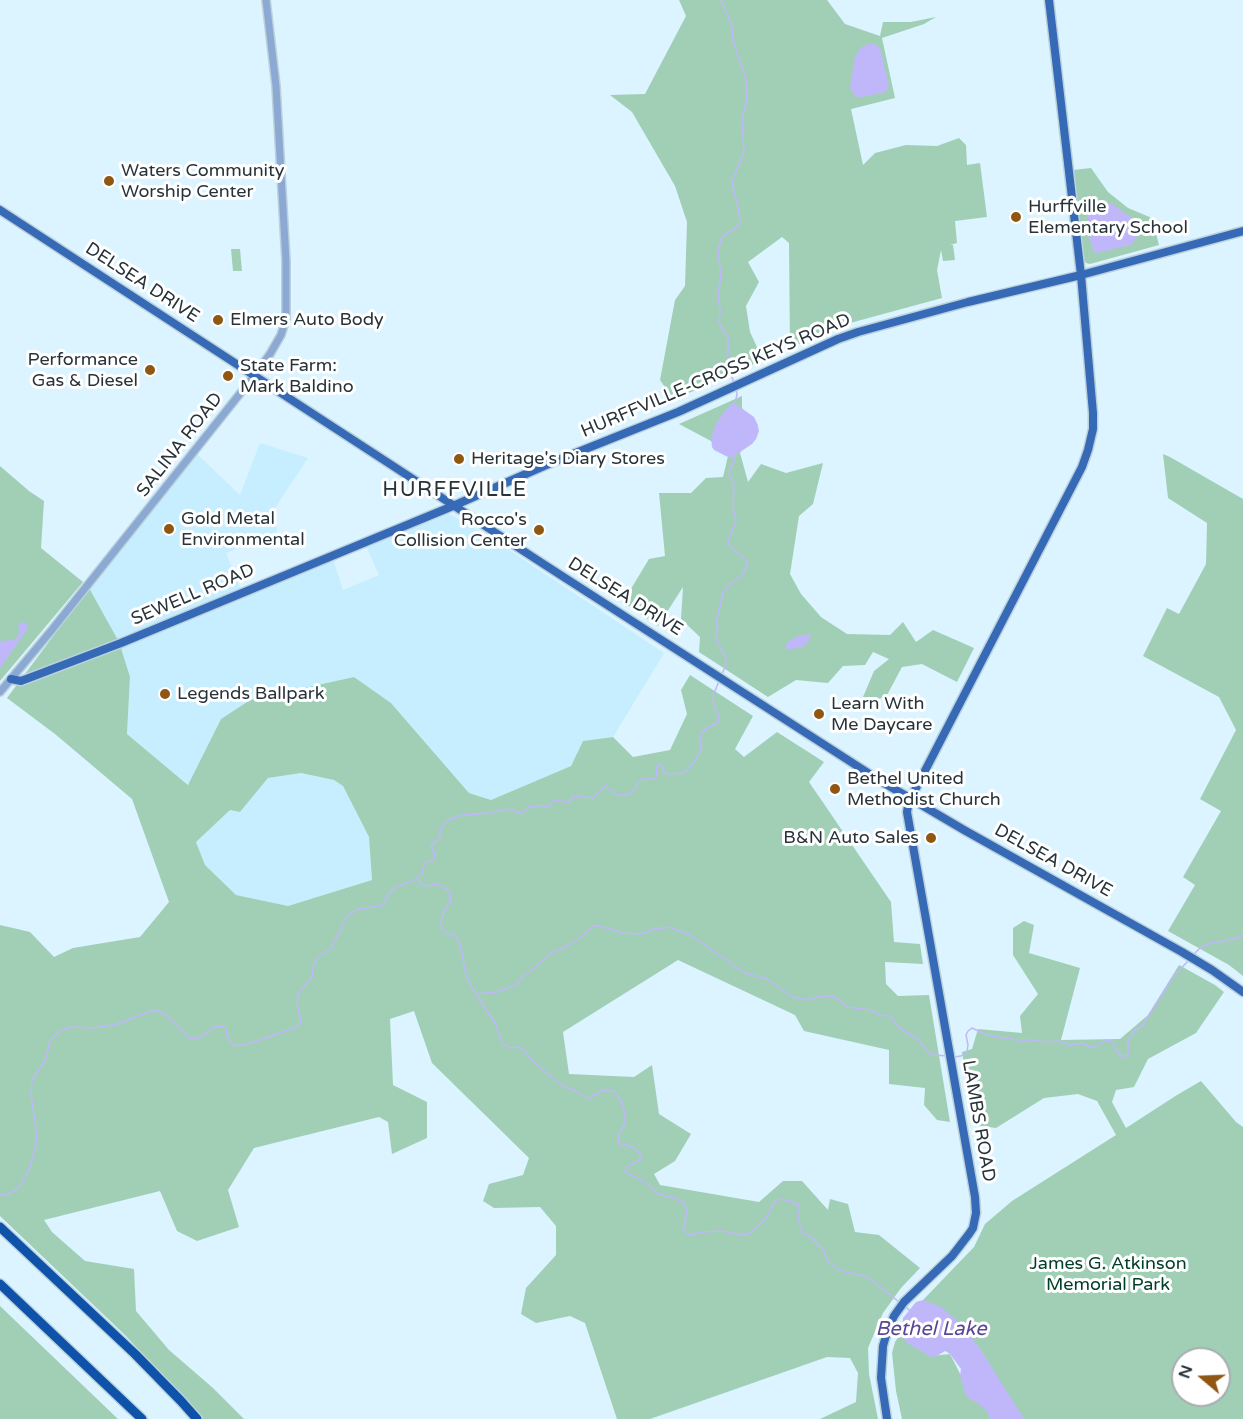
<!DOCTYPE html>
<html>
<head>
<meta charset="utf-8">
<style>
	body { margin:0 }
	#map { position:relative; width:1243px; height:1419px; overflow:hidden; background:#dbf4ff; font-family:"Varela Round",sans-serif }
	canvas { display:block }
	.north { position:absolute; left:1171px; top:1347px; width:60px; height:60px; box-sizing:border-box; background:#fff; border:2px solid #a9adaf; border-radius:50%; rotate:289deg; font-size:16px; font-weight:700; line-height:24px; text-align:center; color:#273338 }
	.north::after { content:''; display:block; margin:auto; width:21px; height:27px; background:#905712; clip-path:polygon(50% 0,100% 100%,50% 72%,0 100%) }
</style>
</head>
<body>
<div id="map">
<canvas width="1243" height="1419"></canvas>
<div class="north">N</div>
</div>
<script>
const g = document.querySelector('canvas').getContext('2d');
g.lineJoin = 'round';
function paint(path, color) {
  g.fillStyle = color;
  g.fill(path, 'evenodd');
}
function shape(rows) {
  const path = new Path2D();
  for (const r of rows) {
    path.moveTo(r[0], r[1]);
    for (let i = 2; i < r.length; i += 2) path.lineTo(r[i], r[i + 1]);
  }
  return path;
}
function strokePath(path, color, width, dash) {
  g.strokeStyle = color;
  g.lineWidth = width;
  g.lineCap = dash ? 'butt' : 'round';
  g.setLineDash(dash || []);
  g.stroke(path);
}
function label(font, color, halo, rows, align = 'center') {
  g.font = font + ' "Varela Round",sans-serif';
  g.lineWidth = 6;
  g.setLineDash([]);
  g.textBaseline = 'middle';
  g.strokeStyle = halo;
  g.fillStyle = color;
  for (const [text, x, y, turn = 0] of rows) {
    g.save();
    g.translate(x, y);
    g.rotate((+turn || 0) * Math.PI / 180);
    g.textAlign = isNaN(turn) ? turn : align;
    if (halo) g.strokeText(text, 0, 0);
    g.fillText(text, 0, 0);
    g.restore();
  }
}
const built = shape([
	[260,443,308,458,275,508,278,546,265,549,261,539,226,553,244,597,333,559,343,590,379,575,366,546,449,514,482,532,664,653,613,737,583,741,571,766,491,800,469,793,391,703,354,677,250,700,221,719,189,785,127,734,130,677,89,588,197,454,240,495],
	[301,773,334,780,343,786,369,837,372,880,288,906,236,895,205,865,196,842,230,810,240,812,268,778]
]);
const green = shape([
	[679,0,827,0,845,24,880,36,883,22,911,22,936,17,924,24,882,38,895,98,851,109,863,165,875,153,906,145,937,146,959,138,966,145,967,165,980,163,987,217,955,221,957,243,950,245,953,245,955,260,943,261,941,250,937,270,942,298,839,326,790,348,789,243,782,237,748,262,759,282,746,306,750,332,763,360,662,405,660,400,671,396,660,380,675,300,685,286,687,222,675,186,632,112,610,95,645,94,686,16],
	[1091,168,1108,192,1128,208,1152,218,1159,245,1090,264,1086,263,1083,258,1073,170],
	[231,249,240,249,242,271,233,271],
	[742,396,742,408,758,425,740,453,748,482,761,464,786,473,823,463,813,504,799,516,790,574,801,594,821,617,847,634,890,635,903,622,916,642,933,630,974,648,957,682,922,664,902,667,886,697,871,701,863,697,874,671,889,659,873,652,865,665,843,666,828,683,796,680,768,697,699,652,700,637,681,619,683,587,658,626,623,602,649,559,665,556,659,493,691,493,706,478,723,477,728,456,711,441,679,424],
	[1163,454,1170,457,1243,499,1243,976,1229,965,1168,931,1195,885,1183,877,1221,811,1200,799,1236,730,1219,697,1143,656,1167,608,1179,614,1206,564,1207,523,1168,498],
	[0,466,29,491,44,501,41,548,83,582,0,681],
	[89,588,119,642,130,677,127,734,188,785,221,719,250,700,354,677,391,703,469,793,491,800,571,766,583,741,613,737,633,757,670,750,687,714,681,690,690,675,753,716,735,749,744,757,777,732,824,762,809,782,891,902,894,942,920,944,923,964,885,962,886,984,898,996,929,995,950,1122,937,1120,924,1105,925,1088,889,1084,889,1050,804,1031,795,1015,678,960,563,1032,569,1074,634,1077,652,1065,659,1114,691,1134,675,1161,654,1174,660,1185,759,1202,783,1181,802,1181,828,1210,830,1199,848,1204,855,1232,879,1235,920,1268,901,1288,883,1313,868,1348,869,1374,878,1419,820,1419,856,1402,858,1373,850,1358,827,1357,650,1419,617,1419,585,1323,570,1316,536,1323,521,1314,526,1288,556,1255,556,1226,540,1207,494,1208,483,1201,489,1184,523,1175,529,1158,432,1063,414,1011,390,1019,393,1085,427,1102,427,1138,392,1154,388,1122,379,1117,254,1148,228,1190,239,1227,197,1241,177,1231,160,1191,44,1220,52,1232,85,1261,134,1269,136,1311,169,1350,213,1388,244,1419,202,1419,126,1336,0,1216,0,925,30,932,54,957,73,948,140,937,169,902,132,799,55,734,7,698],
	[301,773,334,780,343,786,369,837,372,880,288,906,236,895,205,865,196,842,230,810,240,812,268,778],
	[1024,921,1034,925,1029,953,1080,968,1061,1040,1120,1039,1148,1015,1179,965,1215,985,1224,992,1196,1033,1148,1059,1134,1087,1116,1090,1112,1102,1126,1128,1177,1095,1201,1081,1236,1122,1243,1127,1243,1419,902,1419,896,1391,892,1353,895,1342,905,1327,930,1356,950,1354,974,1401,981,1350,923,1300,974,1247,985,1224,1012,1201,1116,1135,1097,1101,1078,1094,1044,1098,996,1128,975,1125,962,1052,972,1049,978,1029,1022,1033,1020,1016,1038,994,1013,955,1013,928],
	[1183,1359,1219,1359,1219,1395,1183,1395],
	[0,1306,118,1419,0,1419]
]);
const water = shape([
	[869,44,875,44,880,48,889,86,886,92,861,97,857,97,853,93,850,87,855,57,861,47],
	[1103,203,1111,203,1137,222,1140,228,1140,233,1131,245,1096,253,1094,252,1090,240,1087,213,1094,207],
	[734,403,754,417,757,423,759,431,756,439,752,444,740,452,730,458,714,450,712,447,711,438,717,421,730,405],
	[21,622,26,623,28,625,26,631,0,668,0,641,15,640,20,632,18,627],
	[809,634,811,635,809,640,807,644,802,647,786,650,785,648,788,642,795,637],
	[923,1300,941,1307,960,1323,981,1350,1024,1419,990,1419,988,1413,984,1408,978,1403,970,1399,966,1395,960,1375,961,1369,950,1354,945,1351,937,1356,931,1357,906,1342,902,1335,903,1318,916,1302]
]);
const stream = shape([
	[721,0,732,25,733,41,746,80,747,101,742,119,744,151,732,182,739,212,740,223,736,228,722,237,718,250,721,278,718,292,720,310,719,323,728,338,728,363,734,384],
	[735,404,737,394,736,388],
	[722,674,726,665,726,658,715,637,718,631,716,623,723,593,729,585,741,576,748,565,746,560,730,547,728,541,736,521,733,507,734,486,729,475,730,468,734,462,735,457],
	[418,879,420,883,425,886,439,884,451,893,450,902,444,912,441,921,442,930,446,933,454,935,459,940,466,974,472,988,495,1023,502,1043,509,1048,517,1047,523,1049,533,1061,556,1081,563,1086,576,1091,583,1097,590,1098,601,1091,607,1090,615,1092,622,1102,625,1114,625,1123,619,1135,618,1143,621,1146,625,1144,633,1147,639,1153,642,1158,640,1160,628,1166,625,1170,626,1173,641,1179,658,1194,676,1199,684,1203,687,1212,683,1230,687,1233,691,1235,704,1232,722,1231,743,1235,747,1234,751,1232,765,1220,774,1202,781,1199,790,1201,799,1205,799,1223,803,1233,811,1237,824,1251,828,1262,838,1269,845,1272,865,1276,873,1281,899,1302],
	[1193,955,1200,948,1207,944,1238,938,1243,935],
	[476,994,497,992,514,986,518,983,523,976,532,970,551,953,569,945,581,937,593,926,599,926,623,933,640,934,647,932,654,929,669,927,690,935,745,973,767,979,793,997,806,1000,818,997,832,996,838,999,847,1007,871,1010,880,1015,890,1016,900,1029,916,1037,928,1052,935,1055,947,1056],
	[954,1057,961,1056,967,1052,968,1045,966,1035,968,1031,972,1028,987,1035,1017,1040,1034,1040,1046,1042,1057,1041,1071,1045,1082,1043,1090,1047,1095,1047,1104,1041,1109,1040,1114,1044,1116,1050,1120,1055,1125,1057,1128,1054,1128,1041,1135,1030,1142,1026,1173,977,1188,961],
	[0,1195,7,1195,17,1189,21,1185,29,1170,36,1145,37,1135,31,1095,32,1080,45,1061,50,1041,60,1031,71,1027,94,1028,117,1024,154,1010,164,1013,189,1038,198,1039,214,1027,220,1026,226,1028,227,1036,231,1043,238,1046,251,1043,297,1027,301,1022,297,1001,299,993,312,977,313,967,318,957,330,949,333,945,346,918,350,914,359,909,380,906,383,904,390,892,396,887,412,881,422,874,425,862,432,861,434,859,435,853,431,847,435,841,440,839,440,829,446,822,450,819,462,815,480,814,511,809,522,814,530,806,535,807,541,805,548,807,553,801,558,800,569,803,573,797,576,796,593,798,604,786,607,787,617,795,627,795,633,792,638,783,643,779,655,779,657,777,656,767,659,764,661,764,664,772,668,774,683,773,687,770,696,759,702,748,700,740,701,734,705,729,719,722,718,714,714,707,713,696,719,681],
	[906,1307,911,1312]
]);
const minor = shape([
	[0,692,51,631,254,376,270,354,281,335,286,319,286,261,276,86,266,0]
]);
const major = shape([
	[0,210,545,565,879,780,964,830,1182,952,1212,970,1243,992],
	[11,679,21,681,121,643,453,506,553,462,678,412,838,339,858,332,968,302,1081,275,1243,231],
	[887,1419,881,1378,883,1346,887,1332,894,1316,904,1302,952,1256,969,1234,973,1228,976,1213,975,1197,907,812,908,806,914,792,1082,467,1088,450,1093,429,1093,413,1081,275,1049,0]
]);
const highway = shape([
	[0,1227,135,1354,181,1401,197,1419],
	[0,1284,142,1419]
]);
const markers = [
	[109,181,6,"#905712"],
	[1016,217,6,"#905712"],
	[218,320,6,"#905712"],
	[150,370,6,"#905712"],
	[228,376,6,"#905712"],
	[459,459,6,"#905712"],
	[169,529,6,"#905712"],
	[539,530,6,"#905712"],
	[165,694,6,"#905712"],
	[819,714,6,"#905712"],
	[835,789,6,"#905712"],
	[931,838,6,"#905712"]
];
const poiNames = [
	["Waters Community",121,171],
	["Worship Center",121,192],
	["Hurffville",1028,207],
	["Elementary School",1028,228],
	["Elmers Auto Body",230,320],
	["Performance",138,360,"right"],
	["Gas & Diesel",138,381,"right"],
	["State Farm:",240,366],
	["Mark Baldino",240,387],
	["Heritage's Diary Stores",471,459],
	["Gold Metal",181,519],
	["Environmental",181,540],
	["Rocco's",527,520,"right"],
	["Collision Center",527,541,"right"],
	["Legends Ballpark",177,694],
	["Learn With",831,704],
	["Me Daycare",831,725],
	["Bethel United",847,779],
	["Methodist Church",847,800],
	["B&N Auto Sales",919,838,"right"]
];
const streetNames = [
	["DELSEA DRIVE",142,283,33],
	["HURFFVILLE-CROSS KEYS ROAD",716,376,-23],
	["SALINA ROAD",180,445,-52],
	["SEWELL ROAD",193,595,-23],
	["DELSEA DRIVE",625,597,32],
	["DELSEA DRIVE",1053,861,29],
	["LAMBS ROAD",978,1121,80]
];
const parkNames = [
	["James G. Atkinson",1108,1264],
	["Memorial Park",1108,1285]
];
const waterNames = [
	["Bethel Lake",931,1330]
];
const quarterNames = [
	["HURFFVILLE",455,490]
];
paint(built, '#c6eeff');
paint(green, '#a0cfb6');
paint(water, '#c0b7fb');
strokePath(stream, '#c0b7fb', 1.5);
strokePath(minor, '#bbd1db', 10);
strokePath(major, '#bbd1db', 11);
strokePath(highway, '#bbd1db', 12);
strokePath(minor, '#8ca9d3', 7);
strokePath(major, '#376ab6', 8);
strokePath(highway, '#0f52aa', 9);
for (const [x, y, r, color] of markers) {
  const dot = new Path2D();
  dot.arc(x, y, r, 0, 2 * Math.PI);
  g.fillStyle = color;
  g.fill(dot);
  strokePath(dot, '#fff', 2);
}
label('18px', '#273338', '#fff', poiNames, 'left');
label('18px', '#273338', '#fff', streetNames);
label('18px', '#004028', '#fff', parkNames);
label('italic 20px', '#584796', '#fff', waterNames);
g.letterSpacing = '1.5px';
label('21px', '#273338', '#fff', quarterNames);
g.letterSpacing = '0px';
</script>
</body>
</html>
